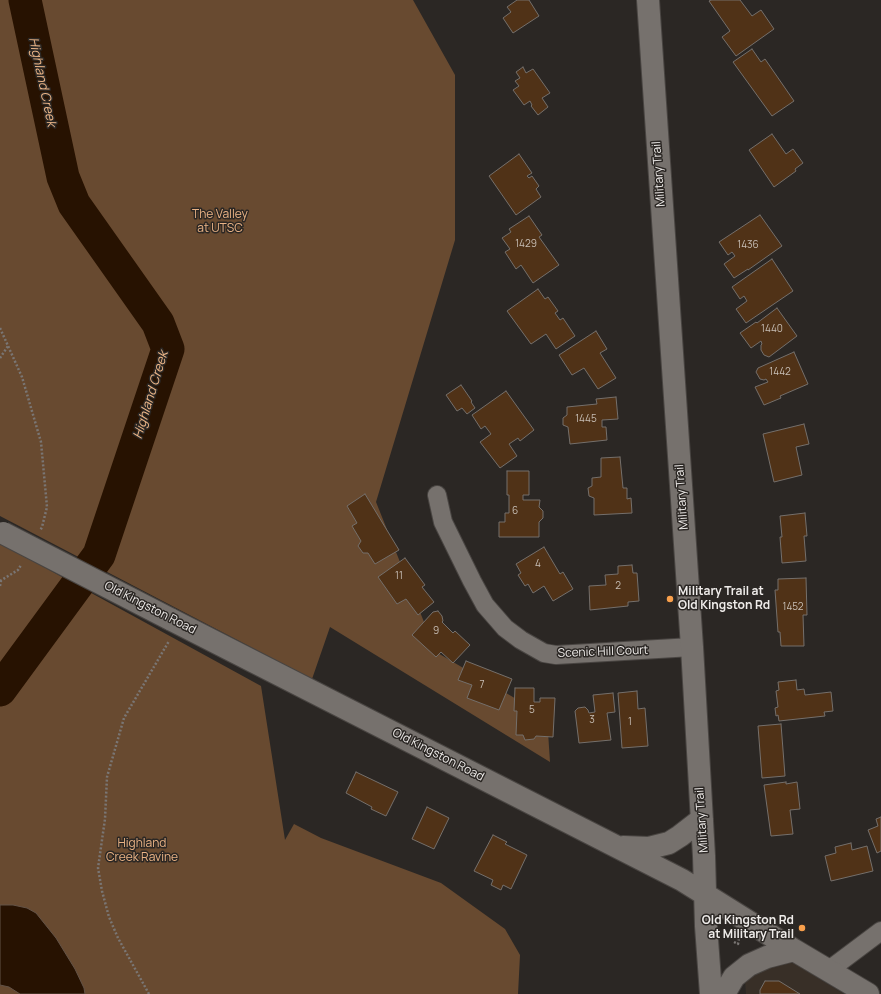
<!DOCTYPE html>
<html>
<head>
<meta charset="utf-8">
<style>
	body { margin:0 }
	canvas { display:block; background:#2b2724 }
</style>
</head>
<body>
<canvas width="881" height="994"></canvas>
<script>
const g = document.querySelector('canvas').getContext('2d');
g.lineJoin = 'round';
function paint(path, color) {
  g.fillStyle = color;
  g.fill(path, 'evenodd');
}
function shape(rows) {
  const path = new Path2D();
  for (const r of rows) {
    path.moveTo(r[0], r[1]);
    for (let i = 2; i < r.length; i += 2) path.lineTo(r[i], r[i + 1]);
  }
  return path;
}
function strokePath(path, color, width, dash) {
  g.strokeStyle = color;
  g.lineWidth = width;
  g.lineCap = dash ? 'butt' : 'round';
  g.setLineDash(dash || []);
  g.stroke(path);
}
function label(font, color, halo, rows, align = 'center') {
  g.font = font + ' Manrope,sans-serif';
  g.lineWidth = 3;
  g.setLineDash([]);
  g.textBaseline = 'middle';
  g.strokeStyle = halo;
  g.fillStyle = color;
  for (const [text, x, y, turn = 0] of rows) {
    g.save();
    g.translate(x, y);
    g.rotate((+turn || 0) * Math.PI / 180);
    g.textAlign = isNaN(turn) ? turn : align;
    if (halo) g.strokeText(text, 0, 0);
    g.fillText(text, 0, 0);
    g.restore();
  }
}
const built = shape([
	[784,957,844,994,746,994,745,980]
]);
const green = shape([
	[0,0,413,0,455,75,455,240,376,502,436,652,547,717,550,762,330,627,312,679,0,516],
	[0,543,261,686,285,840,294,824,321,838,441,883,505,929,520,955,518,994,0,994]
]);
const water = shape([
	[0,905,13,905,27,908,36,913,56,938,75,969,84,988,85,994,20,994,9,987,0,985,0,905]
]);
const river = shape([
	[0,690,99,555,168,349,158,323,74,204,63,177,25,0]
]);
const building = shape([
	[517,0,529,0,539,16,513,33,503,18,511,12,507,7,517,0],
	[711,0,740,0,752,16,761,10,774,29,736,56,722,37,730,31,709,1,711,0],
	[752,49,761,62,765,59,794,101,772,116,733,62,752,49],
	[523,67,526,73,533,69,550,93,542,98,548,107,538,115,531,106,532,105,530,101,524,105,513,90,519,86,515,81,520,78,516,72,523,67],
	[772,134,786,154,793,149,803,163,795,169,796,171,774,187,749,150,772,134],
	[519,154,532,173,527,176,529,178,532,176,539,186,536,189,541,197,516,215,489,176,519,154],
	[760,215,782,246,748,270,748,269,734,278,724,264,735,256,732,252,728,255,719,242,760,215],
	[529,216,542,235,539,237,559,265,533,283,521,265,516,269,505,252,510,249,502,238,511,232,509,229,529,216],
	[772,259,793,291,746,323,736,309,747,301,744,296,740,299,732,287,772,259],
	[538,289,545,299,548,297,558,311,555,313,560,320,563,318,575,336,556,349,546,334,531,344,507,311,538,289],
	[777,308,797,336,769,357,764,355,761,350,761,345,762,344,761,341,751,348,740,333,756,322,757,323,777,308],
	[596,331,607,349,600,353,616,378,598,389,584,368,572,375,559,355,596,331],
	[794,352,808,384,780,396,781,398,764,405,755,387,768,382,766,379,764,380,760,379,756,372,758,368,794,352],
	[461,385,472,401,471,402,475,408,467,414,462,408,457,411,446,395,461,385],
	[506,391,534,430,520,441,518,438,509,444,517,456,500,468,480,442,491,434,485,426,481,429,472,415,506,391],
	[616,397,618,419,602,420,602,427,606,427,607,440,570,444,568,427,563,425,563,418,567,415,567,407,597,404,596,399,616,397],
	[804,424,809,444,796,447,802,475,774,482,763,434,804,424],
	[620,457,623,488,627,488,627,499,631,498,632,513,594,515,594,498,589,496,588,488,592,486,592,478,601,477,601,458,620,457],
	[507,471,529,471,529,495,523,495,523,500,540,500,539,507,543,511,543,518,539,522,539,537,499,537,499,522,505,522,505,513,509,513,509,495,507,495,507,471],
	[365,494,399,550,375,564,368,553,363,553,358,546,361,541,352,526,357,523,347,506,365,494],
	[805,513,807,536,804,536,806,561,782,563,780,537,782,537,780,516,805,513],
	[544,547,560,574,563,572,573,589,553,601,544,586,533,593,528,584,525,586,518,575,521,573,516,564,544,547],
	[405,558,425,585,422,587,434,602,418,615,406,599,397,604,378,577,405,558],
	[632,565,633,573,637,573,639,601,628,602,628,606,590,610,589,586,606,585,605,575,618,574,618,566,632,565],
	[806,578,807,615,803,615,804,646,781,646,780,632,778,632,775,590,778,590,778,579,806,578],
	[438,611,442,616,443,621,442,622,453,633,455,631,470,645,453,663,441,652,436,657,412,635,433,612,438,611],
	[466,661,512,679,499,710,467,698,472,685,458,680,466,661],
	[796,680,797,690,804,689,805,695,831,692,833,711,824,712,825,716,779,721,778,715,776,716,775,708,778,707,776,691,779,690,778,682,796,680],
	[515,688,534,688,534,702,540,702,540,698,555,698,553,737,536,736,534,739,525,740,523,735,516,735,517,711,514,711,515,688],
	[637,691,638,709,645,708,648,746,622,748,618,693,637,691],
	[613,693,615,712,607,713,611,740,579,743,575,711,578,708,585,707,588,710,589,713,595,712,593,695,613,693],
	[781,724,785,776,762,778,758,726,781,724],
	[356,772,398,792,386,816,371,809,372,807,346,793,356,772],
	[786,782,786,784,797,782,800,809,790,810,793,834,771,836,764,785,786,782],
	[427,807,449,818,434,849,412,839,427,807],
	[881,817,881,851,877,853,868,830,878,826,876,819,881,817],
	[493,835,507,842,505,844,527,855,511,889,503,885,501,890,491,885,493,880,474,871,493,835],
	[851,843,852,850,867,846,873,871,831,881,825,856,836,853,835,847,851,843],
	[765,981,779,981,800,994,760,994,760,990,765,981]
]);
const path = shape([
	[0,328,22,377,41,442,47,507,42,527,40,531],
	[0,358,8,346],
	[0,581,18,570,21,565],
	[0,586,1,581],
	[734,942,738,944,739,938],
	[149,994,118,938,109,917,102,891,98,868,105,819,107,777,124,718,169,641]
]);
const minor = shape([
	[437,495,443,522,472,581,485,605,505,628,521,640,544,653,556,655,692,647],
	[829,970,881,931]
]);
const tertiary = shape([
	[648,0,692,647,704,856,706,926,711,994],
	[170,619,682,880,794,950,868,994],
	[623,847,649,848,669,843,680,836,702,819],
	[724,994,734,977,749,965,767,957,794,950]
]);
const tertiaryBridge = shape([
	[3,533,170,619]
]);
const markers = [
	[670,599,4,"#f9a04c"],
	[802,928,4,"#f9a04c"]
];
const numberNames = [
	["1429",526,244],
	["1436",748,245],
	["1440",772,329],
	["1442",780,372],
	["1445",586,419],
	["6",515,511],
	["4",538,564],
	["11",399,576],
	["2",618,586],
	["1452",793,607],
	["9",436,631],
	["7",482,685],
	["5",532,710],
	["3",592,720],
	["1",630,722]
];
const streetNames = [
	["Military Trail",659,174,-94],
	["Military Trail",682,497,-94],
	["Old Kingston Road",150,608,27],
	["Scenic Hill Court",603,652,-2],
	["Old Kingston Road",438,755,27],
	["Military Trail",702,820,-94]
];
const parkNames = [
	["The Valley",220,215],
	["at UTSC",220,229],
	["Highland",142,844],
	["Creek Ravine",142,858]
];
const poiNames = [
	["Military Trail at",678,592],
	["Old Kingston Rd",678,606],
	["Old Kingston Rd",794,921,"right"],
	["at Military Trail",794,935,"right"]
];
const waterNames = [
	["Highland Creek",42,82,78],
	["Highland Creek",151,395,-73]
];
paint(built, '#382f27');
paint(green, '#684a30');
paint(water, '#271201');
strokePath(water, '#635347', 1);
strokePath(river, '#271201', 33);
paint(building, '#503217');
strokePath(building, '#746f6b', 1);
strokePath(minor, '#494542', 20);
strokePath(tertiary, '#494542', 24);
strokePath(path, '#7a7674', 2.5, [2, 2]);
strokePath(minor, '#76716d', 18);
strokePath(tertiary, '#76716d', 22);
strokePath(tertiaryBridge, '#494542', 24, []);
strokePath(tertiaryBridge, '#76716d', 22);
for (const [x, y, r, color] of markers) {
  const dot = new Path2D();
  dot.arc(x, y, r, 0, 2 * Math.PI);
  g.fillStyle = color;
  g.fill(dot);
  strokePath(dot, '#2b2724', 1.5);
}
label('10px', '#c7beb5', null, numberNames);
label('12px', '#efecea', '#2b2724', streetNames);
label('12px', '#eab385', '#2b2724', parkNames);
label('bold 12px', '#efecea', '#2b2724', poiNames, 'left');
label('italic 13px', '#edb687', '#2b2724', waterNames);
</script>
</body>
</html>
